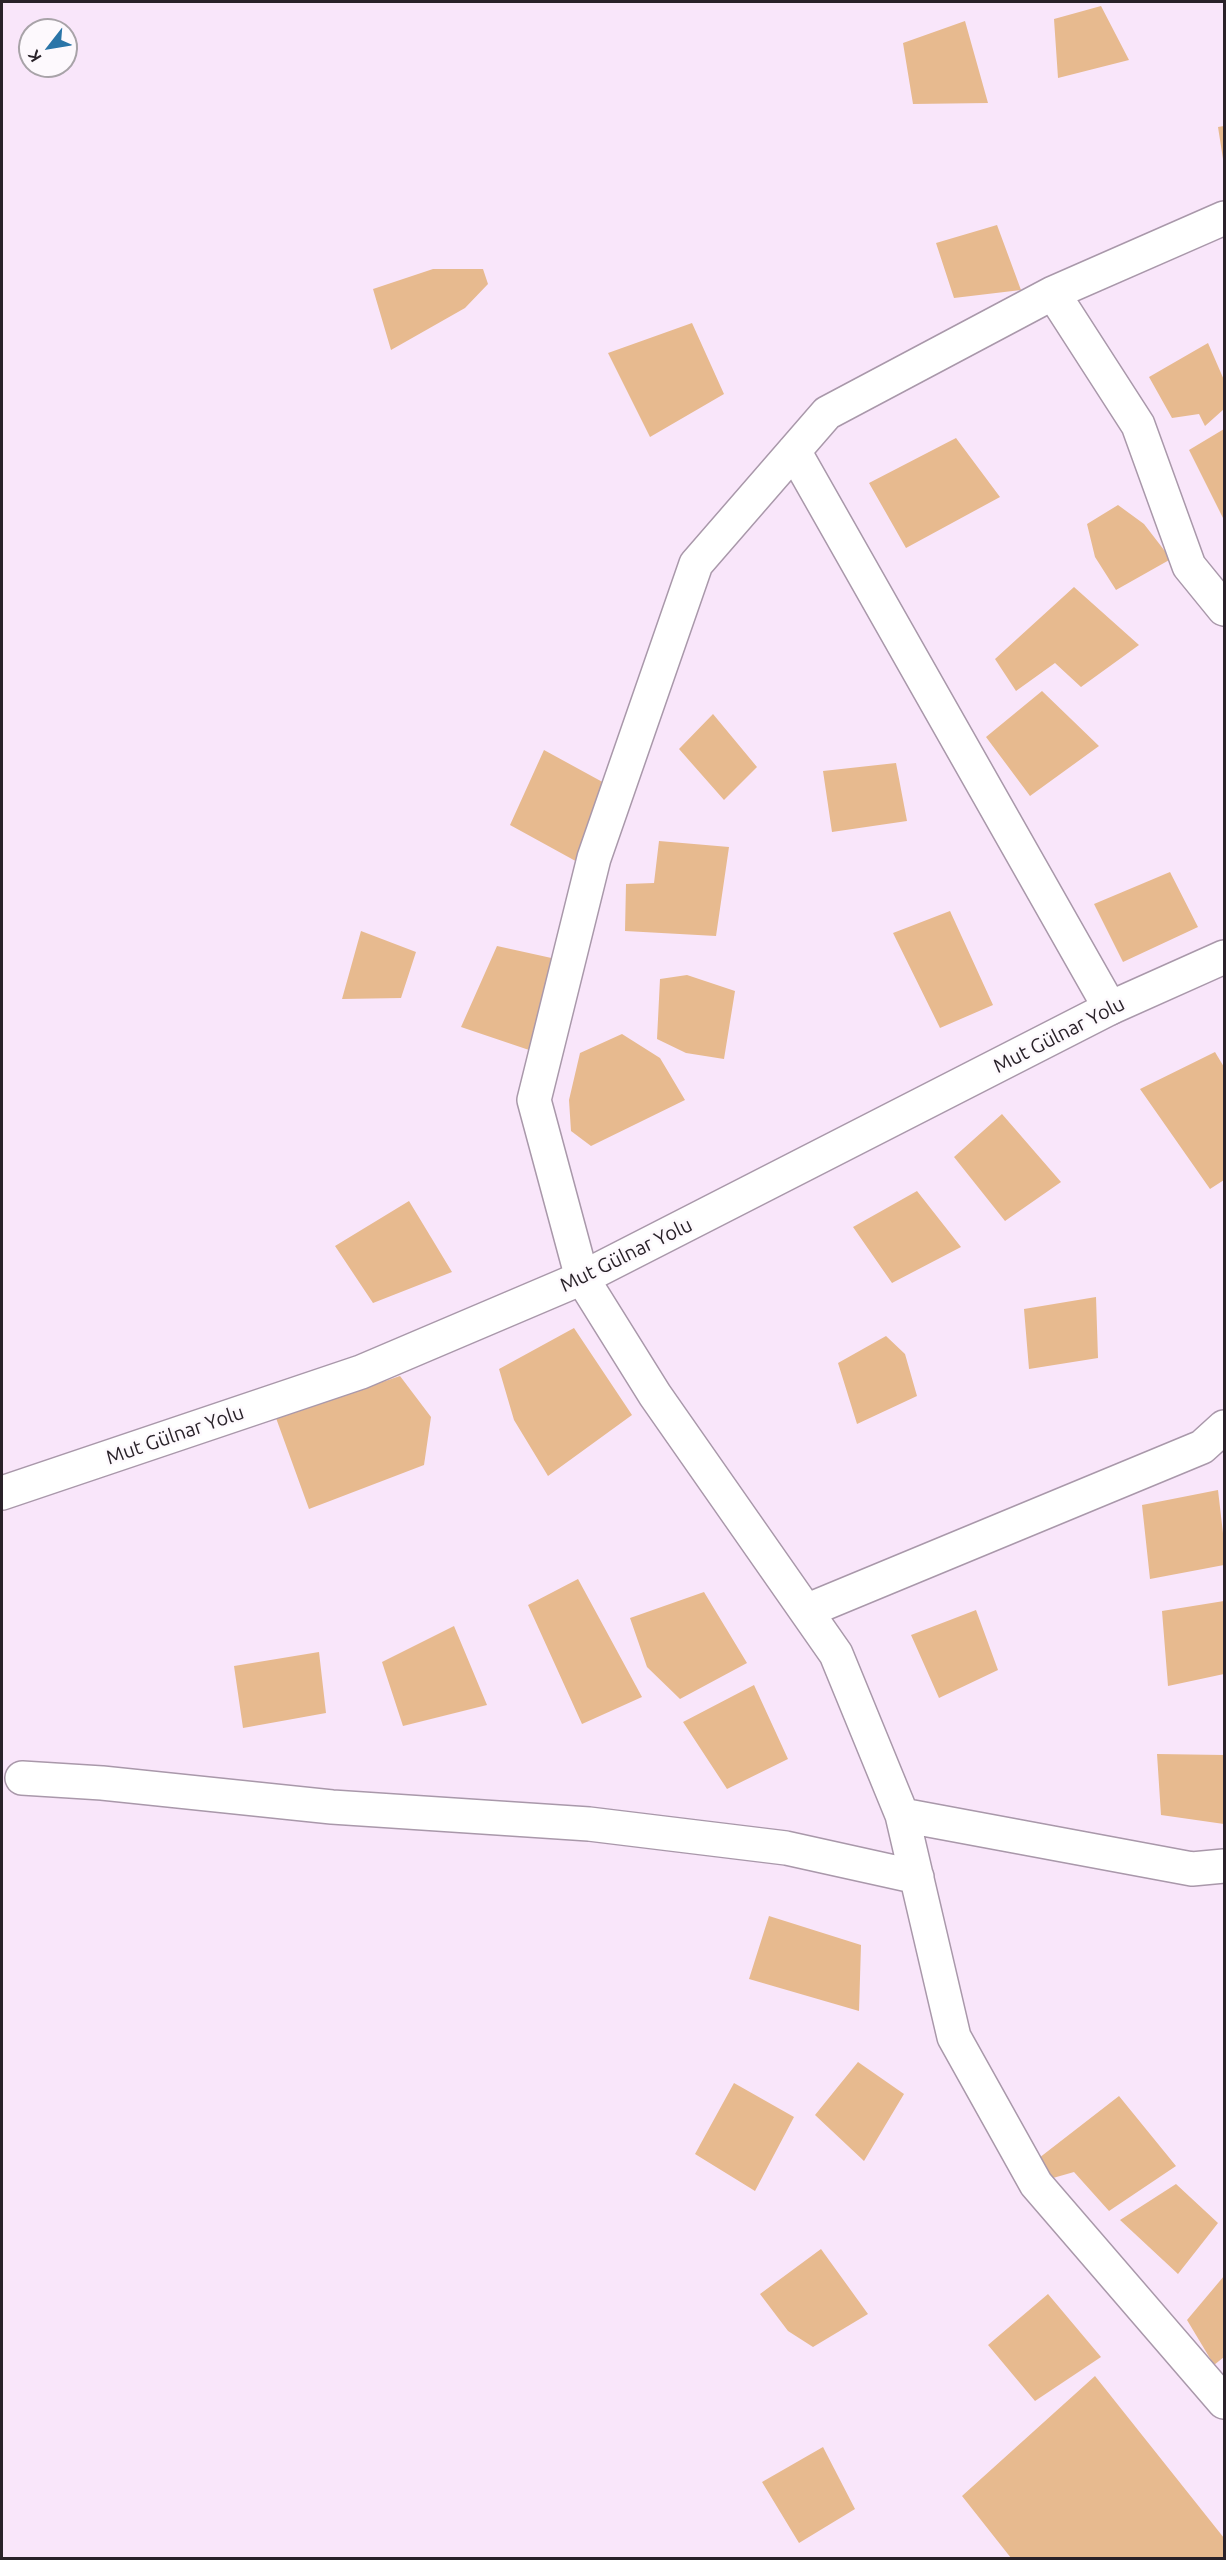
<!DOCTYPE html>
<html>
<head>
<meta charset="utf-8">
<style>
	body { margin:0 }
	#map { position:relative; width:1226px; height:2560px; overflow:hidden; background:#f9e6fa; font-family:Ubuntu,sans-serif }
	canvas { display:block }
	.frame { position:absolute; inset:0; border:3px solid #292229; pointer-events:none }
	.north { position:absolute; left:18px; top:18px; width:60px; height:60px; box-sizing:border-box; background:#fdf9fd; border:2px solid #a8a3a8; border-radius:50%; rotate:239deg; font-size:16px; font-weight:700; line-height:24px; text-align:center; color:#292229 }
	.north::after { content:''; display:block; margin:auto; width:21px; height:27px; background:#2a75a8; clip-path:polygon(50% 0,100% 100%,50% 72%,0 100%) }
</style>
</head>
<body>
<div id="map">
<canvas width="1226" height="2560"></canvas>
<div class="frame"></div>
<div class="north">K</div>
</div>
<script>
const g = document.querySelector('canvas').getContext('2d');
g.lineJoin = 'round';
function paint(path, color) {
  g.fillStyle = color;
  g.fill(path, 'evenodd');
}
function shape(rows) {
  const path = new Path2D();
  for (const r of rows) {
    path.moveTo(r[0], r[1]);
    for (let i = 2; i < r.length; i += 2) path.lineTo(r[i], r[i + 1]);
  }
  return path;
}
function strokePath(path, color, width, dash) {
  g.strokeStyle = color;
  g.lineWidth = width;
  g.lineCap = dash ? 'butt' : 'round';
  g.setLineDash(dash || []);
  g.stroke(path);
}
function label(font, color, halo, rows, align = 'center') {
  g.font = font + ' Ubuntu,sans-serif';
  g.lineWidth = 5;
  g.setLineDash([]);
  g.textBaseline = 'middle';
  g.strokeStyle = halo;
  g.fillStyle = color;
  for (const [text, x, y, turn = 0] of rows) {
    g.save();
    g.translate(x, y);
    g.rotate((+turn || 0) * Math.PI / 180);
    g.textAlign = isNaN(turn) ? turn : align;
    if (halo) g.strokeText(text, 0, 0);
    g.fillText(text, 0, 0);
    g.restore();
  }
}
const building = shape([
	[1101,6,1129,60,1058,78,1054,19],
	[965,21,988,103,913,104,903,43],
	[1224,126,1224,159,1223,159,1218,127],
	[997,225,1021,290,954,298,936,243],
	[433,269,483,269,488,284,465,308,391,350,373,289],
	[692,323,724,394,650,437,608,353],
	[1208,343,1224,380,1224,409,1205,426,1199,414,1172,418,1149,377],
	[1224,429,1224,520,1189,450],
	[956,438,1000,497,906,548,869,483],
	[1118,505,1144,524,1171,559,1116,590,1095,557,1087,524],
	[1074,587,1139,645,1081,687,1055,663,1016,691,995,659],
	[1042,691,1099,746,1030,796,986,737],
	[713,714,757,767,724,800,679,749],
	[544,750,608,785,581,864,510,825],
	[896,763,907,821,832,832,823,771],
	[659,841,729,847,716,936,625,931,626,884,654,883],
	[1170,872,1198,927,1123,962,1094,904],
	[950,911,993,1005,940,1028,893,933],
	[361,931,416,952,401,998,342,999],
	[497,946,556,959,535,1052,461,1027],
	[687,975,735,991,724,1059,686,1053,657,1039,660,979],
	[622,1034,660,1058,685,1100,591,1146,571,1131,569,1100,580,1053],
	[1215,1052,1224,1067,1224,1180,1210,1189,1140,1089],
	[1002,1114,1061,1182,1005,1221,954,1157],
	[917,1191,961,1247,892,1283,853,1227],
	[409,1201,452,1272,373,1303,335,1246],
	[1096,1297,1098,1358,1029,1369,1024,1309],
	[574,1328,632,1415,548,1476,514,1420,499,1369],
	[886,1336,905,1354,917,1396,857,1424,838,1363],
	[400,1376,431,1417,424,1465,309,1509,276,1418],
	[1218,1490,1224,1542,1224,1565,1150,1579,1142,1505],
	[578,1579,642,1697,582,1724,528,1605],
	[704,1592,747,1663,680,1699,647,1667,630,1618],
	[1224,1601,1224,1674,1168,1686,1162,1611],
	[976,1610,998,1670,939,1698,911,1635],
	[454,1626,487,1705,403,1726,382,1662],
	[319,1652,326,1713,243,1728,234,1666],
	[754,1685,788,1759,727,1789,683,1722],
	[1157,1754,1224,1755,1224,1824,1161,1815],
	[769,1916,861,1945,859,2011,749,1979],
	[858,2062,904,2094,864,2161,815,2115],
	[734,2083,794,2117,755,2191,695,2154],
	[1119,2096,1176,2166,1109,2211,1074,2172,1053,2178,1039,2158],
	[1176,2184,1218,2223,1178,2274,1120,2220],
	[821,2249,868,2314,813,2347,788,2331,760,2294],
	[1224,2276,1224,2357,1214,2365,1187,2320],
	[1048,2294,1101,2357,1035,2401,988,2345],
	[1095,2376,1224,2538,1224,2558,1011,2558,962,2496],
	[823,2447,855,2509,799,2543,762,2482]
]);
const street = shape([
	[1224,218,1053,293,827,413,696,564,594,858,534,1100,582,1278,655,1395,836,1654,902,1815,954,2037,1036,2184,1224,2402],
	[1053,293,1138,425,1189,566,1224,609],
	[794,451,1110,1008],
	[806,1611,1202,1447,1224,1427],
	[22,1778,102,1783,332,1807,589,1824,786,1848,917,1877],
	[902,1815,1192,1869,1224,1866]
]);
const secondary = shape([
	[2,1493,361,1372,582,1278,1110,1008,1224,957]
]);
const streetNames = [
	["Mut Gülnar Yolu",1059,1035,-27],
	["Mut Gülnar Yolu",626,1255,-26],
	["Mut Gülnar Yolu",175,1435,-19]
];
paint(building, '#e7ba8f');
strokePath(street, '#a998aa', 36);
strokePath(secondary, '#a998aa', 36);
strokePath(street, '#fff', 33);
strokePath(secondary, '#fff', 33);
label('20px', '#292229', '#fdf9fd', streetNames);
</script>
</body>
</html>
